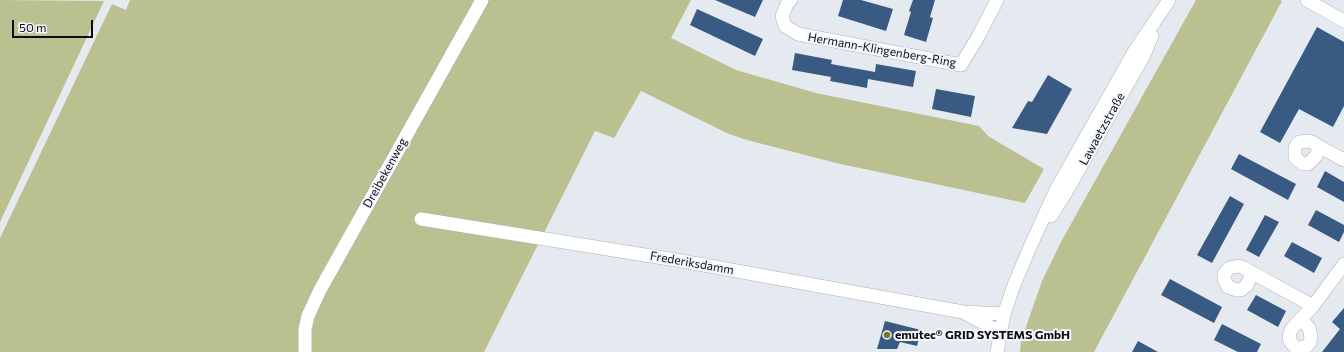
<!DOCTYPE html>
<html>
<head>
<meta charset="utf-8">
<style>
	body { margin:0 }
	#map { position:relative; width:1344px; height:352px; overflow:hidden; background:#e5eaf0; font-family:Commissioner,sans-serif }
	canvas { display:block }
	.scale { position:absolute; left:12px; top:20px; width:81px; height:18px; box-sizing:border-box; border:2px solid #0b0d0f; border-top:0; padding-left:5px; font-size:12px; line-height:14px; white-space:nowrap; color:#0b0d0f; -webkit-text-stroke:3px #f3f7fd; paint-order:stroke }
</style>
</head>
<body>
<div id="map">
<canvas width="1344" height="352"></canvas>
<div class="scale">50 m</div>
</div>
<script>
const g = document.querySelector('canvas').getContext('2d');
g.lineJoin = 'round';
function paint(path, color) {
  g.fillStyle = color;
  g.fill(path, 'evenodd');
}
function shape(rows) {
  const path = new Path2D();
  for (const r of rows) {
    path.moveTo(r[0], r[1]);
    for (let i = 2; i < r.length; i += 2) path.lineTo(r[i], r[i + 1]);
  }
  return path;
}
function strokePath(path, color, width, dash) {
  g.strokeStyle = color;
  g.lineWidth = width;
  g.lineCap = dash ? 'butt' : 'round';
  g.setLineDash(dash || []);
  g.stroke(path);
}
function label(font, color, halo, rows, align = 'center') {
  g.font = font + ' Commissioner,sans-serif';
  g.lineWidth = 4;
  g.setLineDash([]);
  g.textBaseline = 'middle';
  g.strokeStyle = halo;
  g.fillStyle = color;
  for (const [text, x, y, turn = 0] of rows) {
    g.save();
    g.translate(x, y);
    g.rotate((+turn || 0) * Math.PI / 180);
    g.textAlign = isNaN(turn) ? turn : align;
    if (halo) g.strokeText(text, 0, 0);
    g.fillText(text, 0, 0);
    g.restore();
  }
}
const green = shape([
	[0,0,104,1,0,222],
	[130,0,691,0,671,38,736,70,816,93,979,126,988,136,1044,169,1025,203,836,163,747,140,729,134,641,91,614,138,595,131,484,352,0,352,0,238,112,4,126,10],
	[1196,0,1280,0,1282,1,1094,352,1020,352,1021,341,1042,281,1062,240]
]);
const building = shape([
	[715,0,763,0,755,17],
	[843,0,861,0,893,9,886,31,838,16],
	[913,0,935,0,930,17,933,18,926,42,904,35,911,12,909,11],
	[697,9,763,39,755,56,690,25],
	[1317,27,1344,42,1344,106,1333,127,1299,109,1280,143,1260,132],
	[795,53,832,60,831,64,875,72,876,64,916,71,913,87,868,79,867,88,830,81,831,77,792,70],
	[1048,75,1072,89,1047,134,1012,128,1028,101,1032,102],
	[936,89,975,96,971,117,932,109],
	[1239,154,1296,184,1288,200,1231,169],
	[1325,171,1344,182,1344,202,1317,187],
	[1230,196,1244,204,1212,263,1197,255],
	[1316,210,1344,225,1344,232,1339,242,1308,225],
	[1265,215,1279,222,1259,257,1246,250],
	[1292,242,1322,258,1314,273,1284,256],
	[1170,279,1222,307,1214,323,1161,295],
	[1256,295,1286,311,1278,327,1247,310],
	[1344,308,1344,352,1322,352,1340,329,1332,322],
	[885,321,921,330,917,346,900,342,897,349,877,349],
	[1222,324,1261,344,1257,352,1238,352,1214,340],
	[1138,341,1158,352,1132,352]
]);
const minor = shape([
	[791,0,787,4,782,16,785,26,798,34,961,65,978,37,997,0],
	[1307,0,1344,21],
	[1320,147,1316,156,1308,164,1303,164,1295,158,1295,148,1297,144,1300,142,1308,141,1312,142,1320,147,1344,160],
	[1051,216,1065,194,1143,57,1152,36],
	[421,219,676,260,963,312,1004,314],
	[1252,273,1247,285,1241,290,1237,290,1228,287,1224,279,1224,274,1229,268,1239,266,1244,268,1262,278,1313,306],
	[965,313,1000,332],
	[1301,319,1309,328,1311,337,1310,342,1307,346,1301,348,1296,348,1293,345,1290,341,1289,336,1291,330,1295,325,1313,306,1344,264],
	[305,352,305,329,308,316,320,290,482,0],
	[997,352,1004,314,1014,285,1030,247,1056,190,1134,52,1169,0]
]);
const markers = [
	[887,335,4,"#777921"]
];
const streetNames = [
	["Hermann-Klingenberg-Ring",882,50,10],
	["Lawaetzstraße",1102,129,-61],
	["Dreibekenweg",385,173,-61],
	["Frederiksdamm",692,263,10]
];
const poiNames = [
	["emutec® GRID SYSTEMS GmbH",895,335]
];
paint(green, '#bbc091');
paint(building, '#395a83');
strokePath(minor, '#acb0b6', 14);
strokePath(minor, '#fff', 13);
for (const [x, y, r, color] of markers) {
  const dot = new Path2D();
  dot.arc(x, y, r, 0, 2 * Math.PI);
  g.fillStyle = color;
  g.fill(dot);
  strokePath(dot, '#f3f7fd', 1.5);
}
label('12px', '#0b0d0f', '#f3f7fd', streetNames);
label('bold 12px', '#0b0d0f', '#f3f7fd', poiNames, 'left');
</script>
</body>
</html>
